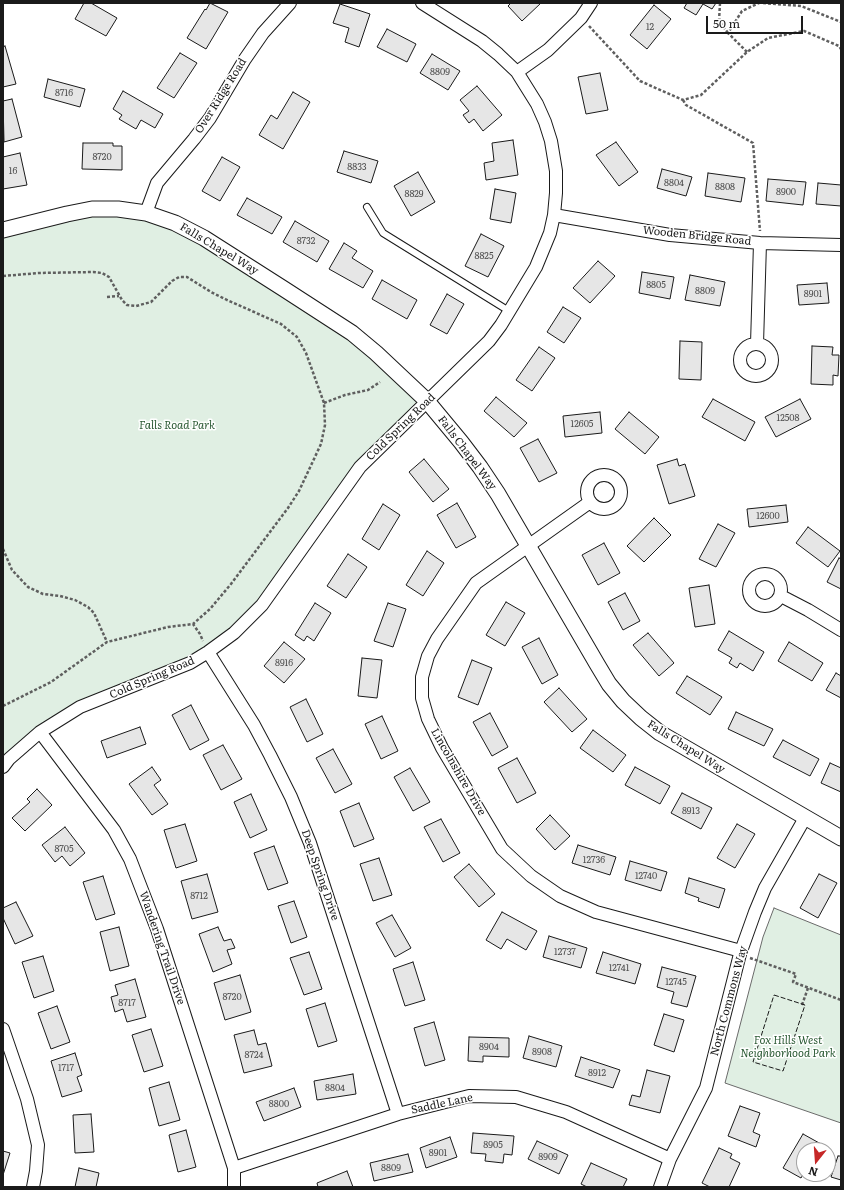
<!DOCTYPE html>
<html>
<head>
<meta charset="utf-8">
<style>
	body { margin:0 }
	#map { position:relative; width:844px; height:1190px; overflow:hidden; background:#fff; font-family:Literata,serif }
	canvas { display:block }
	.frame { position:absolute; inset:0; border:4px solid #1a1a1a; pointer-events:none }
	.north { position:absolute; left:796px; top:1142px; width:40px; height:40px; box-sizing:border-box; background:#fff; border:1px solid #a3a3a3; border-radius:50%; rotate:197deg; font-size:11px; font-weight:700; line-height:16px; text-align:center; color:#1a1a1a }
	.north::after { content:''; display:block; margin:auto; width:14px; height:18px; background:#c62828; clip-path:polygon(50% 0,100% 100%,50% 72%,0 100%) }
	.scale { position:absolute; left:706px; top:16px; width:97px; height:18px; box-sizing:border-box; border:2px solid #1a1a1a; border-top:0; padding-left:5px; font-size:12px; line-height:14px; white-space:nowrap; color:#1a1a1a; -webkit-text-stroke:3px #fff; paint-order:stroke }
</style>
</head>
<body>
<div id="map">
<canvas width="844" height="1190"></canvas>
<div class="frame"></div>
<div class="north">N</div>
<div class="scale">50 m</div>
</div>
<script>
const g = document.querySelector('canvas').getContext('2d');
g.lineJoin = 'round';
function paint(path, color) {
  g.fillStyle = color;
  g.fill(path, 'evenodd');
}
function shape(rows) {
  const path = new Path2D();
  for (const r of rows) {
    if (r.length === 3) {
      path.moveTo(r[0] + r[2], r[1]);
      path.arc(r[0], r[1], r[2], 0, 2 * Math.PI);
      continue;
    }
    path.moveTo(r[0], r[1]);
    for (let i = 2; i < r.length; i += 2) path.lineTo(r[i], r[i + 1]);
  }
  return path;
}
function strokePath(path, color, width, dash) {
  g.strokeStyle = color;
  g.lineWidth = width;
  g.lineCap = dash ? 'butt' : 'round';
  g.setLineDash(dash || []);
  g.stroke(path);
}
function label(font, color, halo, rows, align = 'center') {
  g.font = font + ' Literata,serif';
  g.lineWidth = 3;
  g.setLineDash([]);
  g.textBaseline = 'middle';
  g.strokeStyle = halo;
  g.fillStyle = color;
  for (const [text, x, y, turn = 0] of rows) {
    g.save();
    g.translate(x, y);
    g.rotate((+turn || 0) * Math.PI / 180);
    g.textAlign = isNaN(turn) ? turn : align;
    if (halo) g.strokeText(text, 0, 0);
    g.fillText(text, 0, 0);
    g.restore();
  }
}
const green = shape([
	[146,213,284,289,427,401,360,467,262,605,208,652,80,707,3,767,3,230,67,214,146,213],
	[774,908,841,935,841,1123,725,1083,763,937,774,908]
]);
const building = shape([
	[84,3,91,3,117,18,106,36,75,19,84,3],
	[210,3,228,12,206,49,187,38,205,9,206,10,210,3],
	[511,3,541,3,522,21,508,6,511,3],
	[687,3,716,3,712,9,703,4,696,15,684,8,687,3],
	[340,4,370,14,359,47,345,42,349,28,333,23,340,4],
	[654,5,671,19,647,49,630,35,654,5],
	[387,29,416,44,407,62,377,47,387,29],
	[5,46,16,84,3,87,3,47,5,46],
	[180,53,197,63,174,98,157,88,180,53],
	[432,54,460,71,448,90,420,73,432,54],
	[600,73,608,110,586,114,578,77,600,73],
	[48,79,85,89,80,107,44,97,48,79],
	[477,86,502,115,483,131,474,119,469,123,463,115,469,111,460,100,477,86],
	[123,91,163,114,155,128,141,120,136,129,119,119,122,115,113,109,123,91],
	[293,92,310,102,283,149,259,135,271,115,277,119,293,92],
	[12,99,22,137,4,142,3,101,12,99],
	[513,140,518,175,486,180,484,163,494,161,492,143,513,140],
	[616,142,638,172,619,186,596,155,616,142],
	[83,143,113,143,113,146,122,146,122,170,82,169,83,143],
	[344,151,378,161,371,183,337,172,344,151],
	[20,153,27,185,3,189,3,157,20,153],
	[222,157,240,167,220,201,202,191,222,157],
	[662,169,692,177,686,196,657,188,662,169],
	[418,172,435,202,411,216,394,186,418,172],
	[708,173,745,178,741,202,705,196,708,173],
	[768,179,806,182,803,205,766,201,768,179],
	[818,183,841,185,841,206,816,204,818,183],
	[495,189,516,193,511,223,490,219,495,189],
	[247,198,282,217,272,234,237,215,247,198],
	[295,221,329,241,317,262,283,242,295,221],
	[481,234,504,246,488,277,465,266,481,234],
	[344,243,357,251,352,258,373,271,363,288,329,269,344,243],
	[598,261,615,276,590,303,573,288,598,261],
	[642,272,674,277,670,299,639,293,642,272],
	[690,275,725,282,720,306,685,300,690,275],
	[382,280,417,300,407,319,372,299,382,280],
	[827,283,829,303,799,305,797,285,827,283],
	[447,294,464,304,447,334,430,325,447,294],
	[563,307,581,318,564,343,547,332,563,307],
	[680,341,702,342,701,380,679,379,680,341],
	[812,346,833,347,832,355,839,355,838,376,833,375,833,385,811,384,812,346],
	[539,347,555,358,532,391,516,380,539,347],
	[496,397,527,423,514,437,484,411,496,397],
	[713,399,755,422,745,441,702,417,713,399],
	[800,399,811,419,776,437,765,417,800,399],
	[600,412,602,433,565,437,563,416,600,412],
	[629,412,659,437,645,454,615,429,629,412],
	[538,439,557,473,539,482,520,448,538,439],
	[424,459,449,489,433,502,409,472,424,459],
	[677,459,679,466,685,464,695,496,669,504,657,465,677,459],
	[457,503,476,537,456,548,437,515,457,503],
	[383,504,400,515,379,550,362,539,383,504],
	[786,505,788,522,749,527,747,509,786,505],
	[654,518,671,535,644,562,627,546,654,518],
	[718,524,735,533,716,567,699,559,718,524],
	[808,527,840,551,828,567,796,543,808,527],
	[604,543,620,573,598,585,582,555,604,543],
	[427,551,444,563,423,596,406,585,427,551],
	[348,554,367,567,346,598,327,586,348,554],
	[839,558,841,559,841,589,827,582,839,558],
	[709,585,715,624,695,627,689,588,709,585],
	[625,593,640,621,623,630,608,602,625,593],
	[506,602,525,613,505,646,486,635,506,602],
	[315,603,331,613,314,641,307,636,304,641,295,635,315,603],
	[388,603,406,609,393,647,374,641,388,603],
	[729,631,764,652,753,671,740,663,737,668,729,663,732,658,718,650,729,631],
	[648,633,674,663,659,676,633,645,648,633],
	[539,638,558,675,542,684,522,647,539,638],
	[284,642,305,659,284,683,264,666,284,642],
	[789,642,823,663,812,681,778,661,789,642],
	[362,658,382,660,377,698,358,696,362,658],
	[472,660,492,668,478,705,458,697,472,660],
	[836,673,841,676,841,698,826,690,836,673],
	[687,676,722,697,710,715,676,693,687,676],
	[559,688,587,719,572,732,544,702,559,688],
	[306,699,323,734,307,742,290,707,306,699],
	[191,705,209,740,190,750,172,715,191,705],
	[736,712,773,729,764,746,728,729,736,712],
	[490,713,508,747,492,756,473,722,490,713],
	[382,716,398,751,381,759,365,724,382,716],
	[140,727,146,744,107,758,101,741,140,727],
	[593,730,626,755,613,772,580,748,593,730],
	[783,740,819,759,810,776,773,757,783,740],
	[223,745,242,779,221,790,203,755,223,745],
	[333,749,352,784,335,793,316,758,333,749],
	[517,758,536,793,517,803,498,768,517,758],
	[830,763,841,768,841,792,821,783,830,763],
	[152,767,161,780,154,785,168,804,152,815,129,784,152,767],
	[635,767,670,786,660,804,625,785,635,767],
	[410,768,430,802,413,811,394,777,410,768],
	[37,789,52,805,25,831,12,818,30,802,27,799,37,789],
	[682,793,712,808,701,829,671,813,682,793],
	[251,794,267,830,250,838,234,802,251,794],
	[359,803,374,839,354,847,340,811,359,803],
	[550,815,570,836,555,850,536,829,550,815],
	[441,819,460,853,443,862,424,827,441,819],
	[185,824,197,861,176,868,164,830,185,824],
	[737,824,755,834,735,868,717,858,737,824],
	[65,827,85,853,70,866,62,856,55,862,42,845,65,827],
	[578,845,616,857,610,875,572,863,578,845],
	[274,846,288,883,268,890,254,853,274,846],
	[379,858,392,895,373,901,360,864,379,858],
	[630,861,667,872,661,891,625,880,630,861],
	[469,864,495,894,479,907,454,877,469,864],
	[207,874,218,912,192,919,181,881,207,874],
	[819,874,837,883,818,918,800,908,819,874],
	[103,876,115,914,96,920,83,882,103,876],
	[689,878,725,889,719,908,698,901,699,898,685,893,689,878],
	[294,901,307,937,291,943,278,906,294,901],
	[16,902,33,936,15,944,3,918,3,908,16,902],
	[502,912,537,931,526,950,507,939,501,949,486,940,502,912],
	[392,915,411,948,395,957,376,923,392,915],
	[119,927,129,966,110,971,100,932,119,927],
	[218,927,224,941,231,939,235,948,227,950,232,964,213,972,199,934,218,927],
	[549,936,587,948,581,968,543,957,549,936],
	[309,952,322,989,304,995,290,958,309,952],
	[603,952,641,964,635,984,596,973,603,952],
	[43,956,54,991,34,998,22,962,43,956],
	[413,962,425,1000,405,1006,393,969,413,962],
	[662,967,696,976,687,1007,671,1003,674,992,657,987,662,967],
	[240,975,251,1012,225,1020,214,983,240,975],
	[135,979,146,1017,127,1022,123,1009,115,1012,111,997,118,995,115,985,135,979],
	[325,1003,337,1041,318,1047,306,1009,325,1003],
	[57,1006,70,1042,51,1049,38,1013,57,1006],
	[664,1014,684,1020,674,1052,654,1045,664,1014],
	[434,1022,445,1060,425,1066,414,1028,434,1022],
	[151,1029,163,1066,144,1072,132,1035,151,1029],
	[254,1030,258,1045,266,1043,272,1066,244,1073,234,1035,254,1030],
	[529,1036,562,1046,556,1067,523,1058,529,1036],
	[469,1037,509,1038,509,1057,483,1056,483,1062,468,1061,469,1037],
	[75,1053,82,1075,77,1077,82,1091,62,1097,51,1061,75,1053],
	[581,1057,620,1070,613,1088,575,1076,581,1057],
	[647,1070,670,1076,660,1113,629,1105,632,1095,640,1097,647,1070],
	[353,1074,356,1094,317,1100,314,1081,353,1074],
	[169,1082,180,1120,159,1126,149,1088,169,1082],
	[294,1088,301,1107,264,1121,256,1102,294,1088],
	[740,1106,760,1113,753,1132,760,1135,756,1147,728,1136,740,1106],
	[91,1114,94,1152,75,1153,73,1115,91,1114],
	[186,1130,196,1167,178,1172,169,1135,186,1130],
	[473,1133,514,1136,512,1155,504,1154,503,1163,485,1161,486,1154,471,1153,473,1133],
	[803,1134,821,1144,817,1150,804,1150,804,1173,801,1178,783,1168,803,1134],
	[450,1137,457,1157,426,1168,420,1148,450,1137],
	[537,1141,568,1155,559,1174,528,1159,537,1141],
	[719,1148,732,1154,730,1158,740,1163,729,1187,710,1187,702,1183,719,1148],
	[3,1151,10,1153,3,1175,3,1151],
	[408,1154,413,1172,374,1181,370,1163,408,1154],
	[838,1156,841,1156,841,1180,831,1177,838,1156],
	[591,1163,627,1179,623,1187,587,1187,581,1184,591,1163],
	[79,1168,99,1173,96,1187,75,1187,79,1168],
	[347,1171,353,1187,318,1187,317,1183,347,1171]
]);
const path = shape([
	[720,3,719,21,728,33],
	[763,3,801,6,841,22],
	[589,26,640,81,683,100,701,95,747,52,768,38,804,31,839,46,841,49],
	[747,52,728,33,742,11,759,3],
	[683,100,686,105,753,143,760,231],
	[3,276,39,273,93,272,102,273,109,277,122,300,127,305,136,306,151,302,172,281,179,277,187,277,211,292,227,300,281,324,297,337,306,353,324,403,325,425,321,444,299,491,288,508,231,584,210,609,193,624],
	[107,297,119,296],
	[324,403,345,395,368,390,380,382],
	[3,549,12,570,28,587,43,594,60,596,75,600,88,607,94,613,107,642],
	[3,706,51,682,107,642,168,627,193,624,200,634,203,641],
	[750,958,796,974,793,982,841,1000],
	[802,1005,808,988]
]);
const service = shape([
	[367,207,383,233,509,311]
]);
const minor = shape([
	[517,72,548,50,581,18,591,3],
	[146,213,157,183,194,139,210,118,245,59,263,33,290,3],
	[554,215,670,235,760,243,841,245],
	[756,360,16],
	[757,344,760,243],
	[604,492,17],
	[590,502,476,583,437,639,428,656,422,677,422,698,428,719,442,748,502,849,531,876,560,896,596,912,741,951],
	[765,590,16],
	[781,596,808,610,841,630],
	[208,652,254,725,270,755,291,797,310,843,398,1114],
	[40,732,114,830,130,859,157,929,234,1168,234,1187],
	[3,767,9,759,40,732,80,707,190,663,208,652,234,633,262,605,360,467,489,341,501,325,536,267,550,233,554,215,556,193,556,171,551,141,545,122,537,104,517,72,498,54,482,41,422,3],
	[3,1029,27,1099,38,1145,36,1171,33,1187],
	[234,1168,398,1114,469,1096,516,1097,566,1112,670,1159],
	[660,1187,670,1159,706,1088,740,954,755,912,765,888,805,818]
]);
const tertiary = shape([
	[3,230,67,214,92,209,118,209,146,213,175,223,204,238,284,289,352,333,376,353,427,401,461,442,480,467,498,494,597,664,609,684,623,701,641,718,660,733,841,838]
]);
const fence = shape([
	[774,995,805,1005,783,1071,753,1062,774,995]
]);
const numberNames = [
	["12",650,27],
	["8809",440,72],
	["8716",64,93],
	["8720",102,157],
	["8833",357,167],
	["16",13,171],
	["8804",674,183],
	["8808",725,187],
	["8900",786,192],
	["8829",414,194],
	["8732",306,241],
	["8825",484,256],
	["8805",656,285],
	["8809",705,291],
	["8901",813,294],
	["12508",788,418],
	["12605",582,424],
	["12600",768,516],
	["8916",284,663],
	["8913",691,811],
	["8705",64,849],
	["12736",594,860],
	["12740",646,876],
	["8712",199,896],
	["12737",565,952],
	["12741",619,968],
	["12745",676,982],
	["8720",232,997],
	["8717",127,1003],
	["8904",489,1047],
	["8908",542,1052],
	["8724",254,1055],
	["1717",66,1068],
	["8912",597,1073],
	["8804",335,1088],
	["8800",279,1104],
	["8905",493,1145],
	["8901",438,1153],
	["8909",548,1157],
	["8809",391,1168]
];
const streetNames = [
	["Over Ridge Road",221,96,-58],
	["Wooden Bridge Road",697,236,6],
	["Falls Chapel Way",219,249,31],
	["Cold Spring Road",401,427,-44],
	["Falls Chapel Way",467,453,53],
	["Cold Spring Road",152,678,-23],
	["Falls Chapel Way",686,747,32],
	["Lincolnshire Drive",458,772,60],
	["Deep Spring Drive",320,875,71],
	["Wandering Trail Drive",162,948,71],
	["North Commons Way",729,1001,-75],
	["Saddle Lane",442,1104,-12]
];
const parkNames = [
	["Falls Road Park",177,426],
	["Fox Hills West",788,1041],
	["Neighborhood Park",788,1054]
];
paint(green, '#e0efe3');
strokePath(green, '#6a6a6a', 1);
paint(building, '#e6e6e6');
strokePath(building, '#1a1a1a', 1);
strokePath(service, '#1a1a1a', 8);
strokePath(minor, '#1a1a1a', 14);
strokePath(tertiary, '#1a1a1a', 17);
strokePath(path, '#5f5f5f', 2.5, [3, 2]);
strokePath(service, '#fff', 6);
strokePath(minor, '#fff', 12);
strokePath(tertiary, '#fff', 15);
strokePath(fence, '#1a1a1a', 1, [5, 2]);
label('9px', '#4d4d4d', null, numberNames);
label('11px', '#1a1a1a', '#fff', streetNames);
label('italic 11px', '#2b5a34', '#fff', parkNames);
</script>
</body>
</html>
